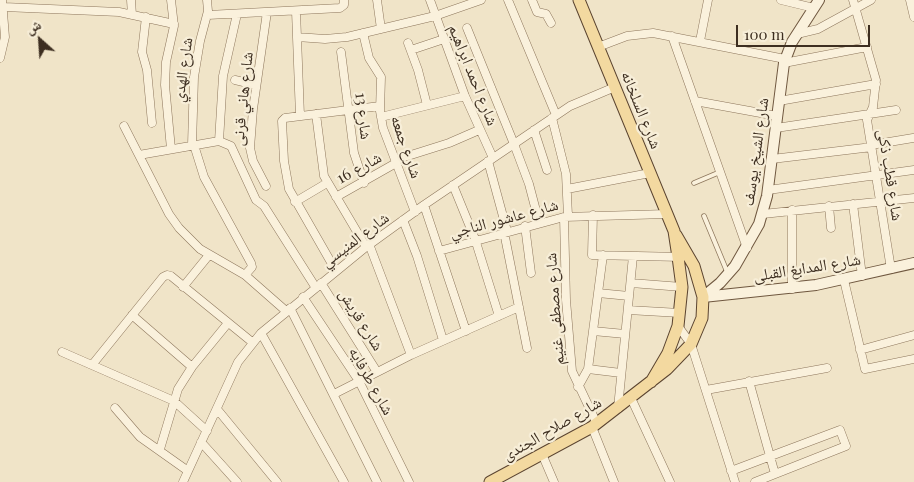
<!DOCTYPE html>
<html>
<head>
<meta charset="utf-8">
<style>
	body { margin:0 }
	#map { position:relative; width:914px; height:482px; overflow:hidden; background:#f0e4c8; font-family:"Playfair Display","Noto Naskh Arabic",serif }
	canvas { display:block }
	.north { position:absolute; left:15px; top:15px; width:50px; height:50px; -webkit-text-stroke:4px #f7eed8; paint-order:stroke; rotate:334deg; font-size:14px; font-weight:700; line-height:20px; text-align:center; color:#3d2e20 }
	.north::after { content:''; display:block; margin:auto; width:18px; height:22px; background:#3d2e20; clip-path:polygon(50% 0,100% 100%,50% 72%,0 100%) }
	.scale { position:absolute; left:736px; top:25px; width:134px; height:22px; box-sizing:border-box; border:2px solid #3d2e20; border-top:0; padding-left:6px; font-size:15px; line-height:18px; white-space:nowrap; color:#3d2e20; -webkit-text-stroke:4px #f7eed8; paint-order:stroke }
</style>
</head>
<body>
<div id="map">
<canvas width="914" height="482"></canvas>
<div class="north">ش</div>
<div class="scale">100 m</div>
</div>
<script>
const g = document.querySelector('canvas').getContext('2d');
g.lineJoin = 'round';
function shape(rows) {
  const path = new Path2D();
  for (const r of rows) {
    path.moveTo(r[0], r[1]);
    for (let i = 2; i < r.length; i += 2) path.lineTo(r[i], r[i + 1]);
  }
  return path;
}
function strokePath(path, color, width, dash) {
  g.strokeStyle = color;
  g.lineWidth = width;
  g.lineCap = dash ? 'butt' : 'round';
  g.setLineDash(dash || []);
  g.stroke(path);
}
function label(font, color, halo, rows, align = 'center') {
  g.font = font + ' "Playfair Display","Noto Naskh Arabic",serif';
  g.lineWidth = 4.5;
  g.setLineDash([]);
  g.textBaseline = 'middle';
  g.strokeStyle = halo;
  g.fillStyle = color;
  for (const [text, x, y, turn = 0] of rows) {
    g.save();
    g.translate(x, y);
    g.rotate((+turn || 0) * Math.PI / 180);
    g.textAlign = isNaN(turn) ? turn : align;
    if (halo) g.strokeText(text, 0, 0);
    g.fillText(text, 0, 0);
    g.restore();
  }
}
const lane = shape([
	[694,183,720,172],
	[704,216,728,274]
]);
const street = shape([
	[131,0,132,15],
	[171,0,174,26,166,62,165,85,171,149],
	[377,0,381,29],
	[430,0,465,96,493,158],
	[508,0,556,115],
	[532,0,537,12,546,14,551,23],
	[781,0,814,8],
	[853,0,876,80,873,107,867,120,891,269],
	[910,0,914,17],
	[4,7,119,12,174,24],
	[296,11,300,116],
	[237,14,223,76,219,141,231,146,256,200,264,206,316,288],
	[208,15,340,8,344,5,344,0],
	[146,17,142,52,147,70,152,123],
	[467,28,514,144,529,184,539,222],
	[363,33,369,58,381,77,380,111,383,128,415,212],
	[797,34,818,29,871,0],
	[672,36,747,248],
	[297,37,325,39,347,37,435,16,481,0],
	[700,41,708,0],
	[408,43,418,70,427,105],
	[598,47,627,36,653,33,785,59],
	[411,50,444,39],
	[341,52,354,153,364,183],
	[0,58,5,37,2,0],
	[784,63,867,47],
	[235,80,256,85],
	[695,101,777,116],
	[779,101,876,84],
	[316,114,324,176,366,247],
	[381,117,465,96],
	[552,118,566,174,568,216],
	[124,126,169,214,179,228,200,249,245,275],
	[776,128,896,110],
	[534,130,547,170],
	[192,145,194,77,200,41,208,11,207,0],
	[194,145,204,177,251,263,252,267,245,275,286,311],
	[871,145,913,138],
	[139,155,219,141],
	[772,159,872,147],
	[395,160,449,143,479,130],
	[488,161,507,231],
	[453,185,475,239,499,316],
	[266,186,253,161,250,148,253,109,267,12],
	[567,189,650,173],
	[768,190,914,170],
	[336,197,396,163],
	[295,202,327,183],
	[853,204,862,276],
	[424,205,466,331],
	[829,206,831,228],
	[763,214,914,198],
	[593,215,592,255,682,257],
	[564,217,566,300,572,371,597,424],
	[403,220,417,256,443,340],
	[525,226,531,273],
	[504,232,527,348],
	[369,244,411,355],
	[439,251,564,217,667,214],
	[336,271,289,189,284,161,282,121,285,118,380,106],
	[844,280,865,369,914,359],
	[321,283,377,372],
	[631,283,682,287],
	[183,287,209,255],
	[792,289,792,210],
	[598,293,629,296],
	[303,297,359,381,409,482],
	[290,308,377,482],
	[628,310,680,313],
	[132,315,192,367],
	[678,326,691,344,735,482],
	[593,331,625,334],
	[261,333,344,482],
	[860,350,914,335],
	[62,352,174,401,207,431],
	[92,365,163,277,167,275,171,276,252,342],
	[588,369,621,373],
	[749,381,775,474],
	[578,387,588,369,603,255],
	[706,390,827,368],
	[334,394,411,355,519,307],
	[631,398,670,482],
	[115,408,140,437,188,471],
	[618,408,633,256],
	[217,409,277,482],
	[592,427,614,482],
	[201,442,237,482],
	[160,449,178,389,192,367,228,323],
	[542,454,554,482],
	[731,471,840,430,846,446,755,482],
	[183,482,238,362,261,333,366,247,424,205,570,106,615,87]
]);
const secondary = shape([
	[703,297,720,283,735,266,759,224,767,196,784,63,792,42,819,0],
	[703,297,816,285,914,263]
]);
const primary = shape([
	[579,0,674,231,678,257,682,287,678,326,668,353,651,382],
	[490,482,592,427,667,369,691,344,702,318,703,297,694,266,676,235]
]);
const streetNames = [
	["شارع الهدي",183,70,-82],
	["شارع احمد ابراهيم",473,75,68],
	["شارع هاني قرنى",243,99,-84],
	["شارع السلخانه",641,110,68],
	["شارع 13",363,116,83],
	["شارع جمعه",406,147,71],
	["شارع الشيخ يوسف",756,152,-82],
	["شارع 16",359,168,-29],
	["شارع قطب ذكى",890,175,81],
	["شارع عاشور الناجي",504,219,-15],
	["شارع المنيسي",355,240,-37],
	["شارع المدابغ القبلى",807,268,-9],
	["شارع مصطفى غنيم",555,309,-94],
	["شارع قريش",361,320,58],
	["شارع طرفايه",371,381,61],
	["شارع صلاح الجندى",552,429,-30]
];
strokePath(lane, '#8d765c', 5.5);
strokePath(street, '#8d765c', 9);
strokePath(secondary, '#6f573f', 12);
strokePath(primary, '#5b4430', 13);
strokePath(lane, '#faf1dc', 4);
strokePath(street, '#faf1dc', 8);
strokePath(secondary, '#faf1dc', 10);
strokePath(primary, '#f3d9a0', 11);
label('16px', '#3d2e20', '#f7eed8', streetNames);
</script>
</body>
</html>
